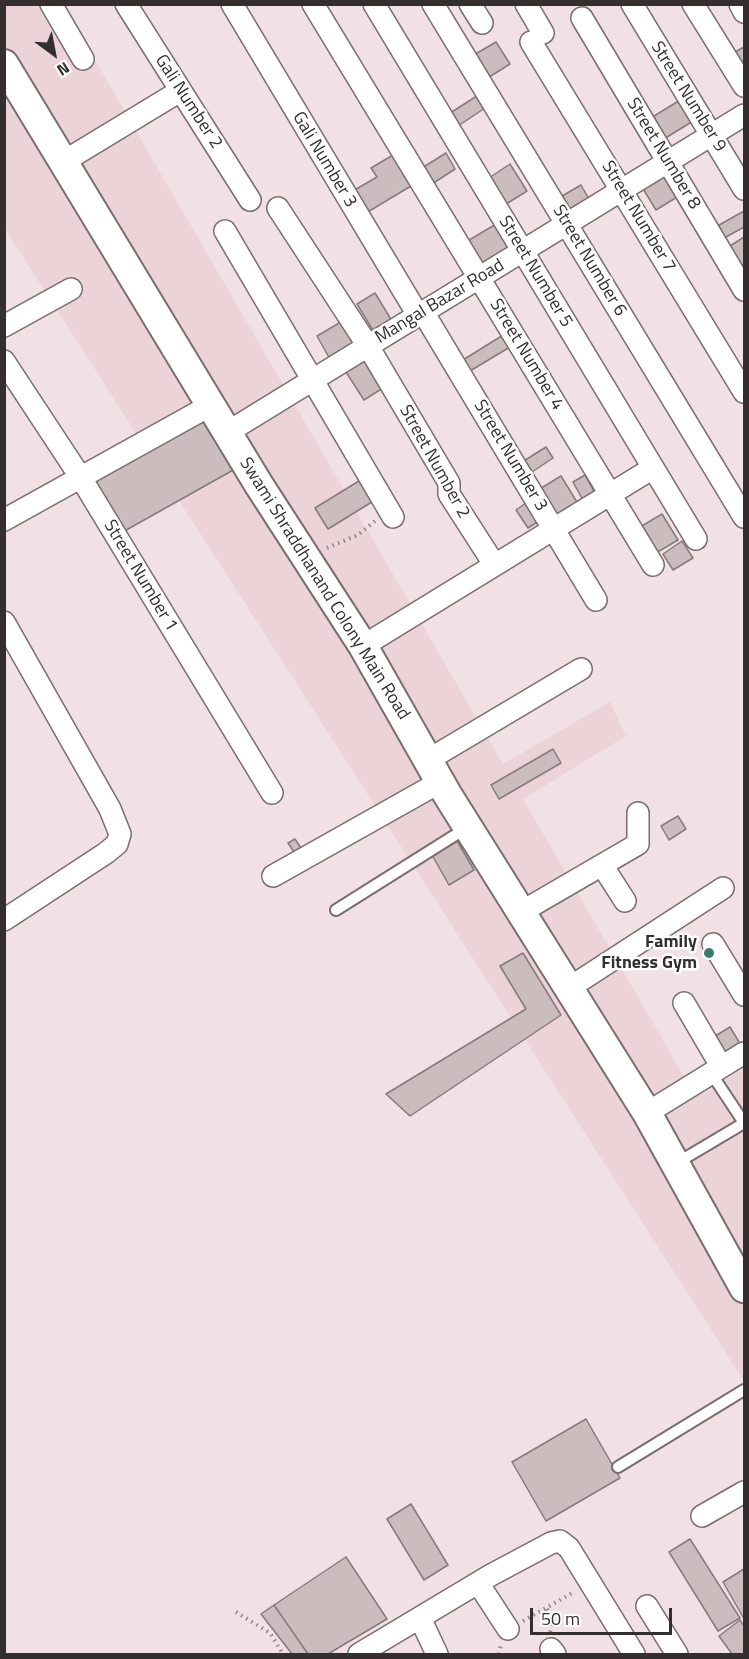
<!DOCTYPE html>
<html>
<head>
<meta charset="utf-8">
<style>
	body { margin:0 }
	#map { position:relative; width:749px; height:1659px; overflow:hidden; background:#f1e1e4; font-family:"Titillium Web",sans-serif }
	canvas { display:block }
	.frame { position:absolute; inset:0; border:6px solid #342e2f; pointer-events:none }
	.north { position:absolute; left:24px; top:24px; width:60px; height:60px; -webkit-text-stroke:4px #fff; paint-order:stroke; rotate:148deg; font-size:16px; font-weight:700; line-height:24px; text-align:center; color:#342e2f }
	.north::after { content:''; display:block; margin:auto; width:21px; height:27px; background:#342e2f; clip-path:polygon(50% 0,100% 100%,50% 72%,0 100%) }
	.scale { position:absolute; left:530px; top:1608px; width:142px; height:27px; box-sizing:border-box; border:3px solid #342e2f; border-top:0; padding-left:8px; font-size:18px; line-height:21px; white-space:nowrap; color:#342e2f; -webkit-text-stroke:4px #fff; paint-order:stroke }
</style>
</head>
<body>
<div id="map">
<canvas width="749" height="1659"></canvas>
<div class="frame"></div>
<div class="north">N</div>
<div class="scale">50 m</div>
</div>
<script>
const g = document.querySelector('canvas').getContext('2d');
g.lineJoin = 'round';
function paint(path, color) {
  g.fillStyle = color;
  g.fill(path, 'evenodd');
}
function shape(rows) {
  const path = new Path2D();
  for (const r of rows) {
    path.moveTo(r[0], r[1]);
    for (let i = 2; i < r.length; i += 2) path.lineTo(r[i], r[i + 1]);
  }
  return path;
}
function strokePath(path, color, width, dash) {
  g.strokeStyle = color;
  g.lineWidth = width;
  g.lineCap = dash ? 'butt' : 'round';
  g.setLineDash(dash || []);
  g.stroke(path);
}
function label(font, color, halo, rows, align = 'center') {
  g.font = font + ' "Titillium Web",sans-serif';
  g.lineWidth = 5;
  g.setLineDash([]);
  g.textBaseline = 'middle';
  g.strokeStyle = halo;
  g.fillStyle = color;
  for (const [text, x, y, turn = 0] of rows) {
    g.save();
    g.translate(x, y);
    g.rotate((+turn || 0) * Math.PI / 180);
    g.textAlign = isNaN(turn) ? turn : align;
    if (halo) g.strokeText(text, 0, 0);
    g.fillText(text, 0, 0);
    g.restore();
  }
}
const built = shape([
	[5,5,63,5,503,764,610,702,626,736,523,799,696,1097,744,1068,744,1381,5,229]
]);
const building = shape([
	[496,42,510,64,486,79,472,56,496,42],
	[744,47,744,74,728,56,744,47],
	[483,92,491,104,452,130,444,117,483,92],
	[685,97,698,118,659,142,646,121,685,97],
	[446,153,455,169,432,184,422,168,446,153],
	[393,155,411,186,366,213,353,191,377,177,371,168,393,155],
	[510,164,527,191,503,206,486,180,510,164],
	[668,171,682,194,656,210,642,187,668,171],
	[581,185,593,206,574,217,562,196,581,185],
	[744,211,744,227,719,241,712,229,744,211],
	[503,220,520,248,482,272,464,243,503,220],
	[744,237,744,275,727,248,744,237],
	[375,293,395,326,377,337,357,304,375,293],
	[346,319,361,345,331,361,317,336,346,319],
	[508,332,515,344,465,374,458,363,508,332],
	[366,355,386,386,364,400,344,369,366,355],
	[205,418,235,469,121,533,91,480,205,418],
	[546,447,553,458,529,474,522,462,546,447],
	[585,475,596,495,584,502,573,482,585,475],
	[367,476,380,497,328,529,315,508,367,476],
	[561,476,580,507,557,521,538,490,561,476],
	[533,498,545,517,528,528,516,510,533,498],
	[662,514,678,540,656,553,640,527,662,514],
	[682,541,693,558,673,570,663,554,682,541],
	[553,749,561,763,499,799,491,785,553,749],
	[678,816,686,829,669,840,661,826,678,816],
	[295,839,303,851,296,855,288,843,295,839],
	[457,841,474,870,449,885,432,855,457,841],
	[523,953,561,1015,410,1116,386,1094,526,1009,500,966,523,953],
	[730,1027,742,1047,724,1058,712,1038,730,1027],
	[586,1419,620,1478,546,1521,512,1462,586,1419],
	[411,1504,448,1565,424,1580,387,1519,411,1504],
	[690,1539,740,1618,718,1631,669,1552,690,1539],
	[346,1557,387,1619,328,1654,308,1654,274,1605,346,1557],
	[744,1569,744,1619,723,1582,744,1569],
	[274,1605,308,1654,292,1654,261,1614,274,1605],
	[740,1620,744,1626,744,1654,732,1654,719,1636,740,1620]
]);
const path = shape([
	[327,548,358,535,375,521],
	[547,1609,554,1621,550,1632],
	[236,1612,270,1633,283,1654],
	[523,1621,574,1592],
	[499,1654,501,1644]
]);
const lane = shape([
	[336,910,468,827],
	[711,1073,744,1123],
	[675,1164,744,1123],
	[618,1467,744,1390]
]);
const street = shape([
	[51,4,83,59],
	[126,4,250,200],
	[232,4,418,315],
	[313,4,653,565],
	[374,4,696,539],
	[433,4,744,517],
	[470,4,482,23],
	[526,4,543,33],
	[632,4,744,189],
	[693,4,744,86],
	[740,4,744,12],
	[582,18,744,290],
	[531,42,744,392],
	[63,162,180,91],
	[278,208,368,346,449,483,449,494,494,564],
	[225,231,393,517],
	[423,312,596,600],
	[4,326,71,289],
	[4,361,81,478,272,793],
	[228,432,744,115],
	[4,520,211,405],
	[4,622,110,809,120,834,117,844,106,853,4,920],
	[363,646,653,468],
	[428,760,581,669],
	[602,865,625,901],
	[273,876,440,782],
	[521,912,638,844,638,813],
	[713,944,744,995],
	[569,988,723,888],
	[684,1003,721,1066],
	[647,1113,744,1053],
	[702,1516,744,1492],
	[478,1583,508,1629],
	[647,1606,677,1654],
	[420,1618,437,1654],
	[551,1649,555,1654],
	[359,1654,491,1575,551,1543,560,1541,569,1548,634,1654]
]);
const secondary = shape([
	[4,64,259,485,363,646,447,794,647,1113,744,1288]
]);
const markers = [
	[709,953,6,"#377d76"]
];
const streetNames = [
	["Street Number 9",688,97,58],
	["Gali Number 2",188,102,57],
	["Street Number 8",663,154,59],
	["Gali Number 3",324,160,59],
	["Street Number 7",638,217,59],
	["Street Number 6",589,261,59],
	["Street Number 5",535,272,59],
	["Mangal Bazar Road",440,302,-31],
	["Street Number 4",526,355,59],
	["Street Number 3",510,456,59],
	["Street Number 2",434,462,61],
	["Street Number 1",140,576,59],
	["Swami Shraddhanand Colony Main Road",324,589,58]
];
const poiNames = [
	["Family",697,943],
	["Fitness Gym",697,964]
];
paint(built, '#ebd3d7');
paint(building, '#cbbcbe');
strokePath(building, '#877a7c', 1.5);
strokePath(lane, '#7a6d6f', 14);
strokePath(street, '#7a6d6f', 24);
strokePath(secondary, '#7a6d6f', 32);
strokePath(path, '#908587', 4, [1.5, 4.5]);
strokePath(lane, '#fff', 10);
strokePath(street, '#fff', 21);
strokePath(secondary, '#fff', 28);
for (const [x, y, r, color] of markers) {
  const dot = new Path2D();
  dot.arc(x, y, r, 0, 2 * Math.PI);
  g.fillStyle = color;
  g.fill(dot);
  strokePath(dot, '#fff', 2);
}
label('18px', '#342e2f', '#fff', streetNames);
label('bold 18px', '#342e2f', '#fff', poiNames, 'right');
</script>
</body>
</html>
